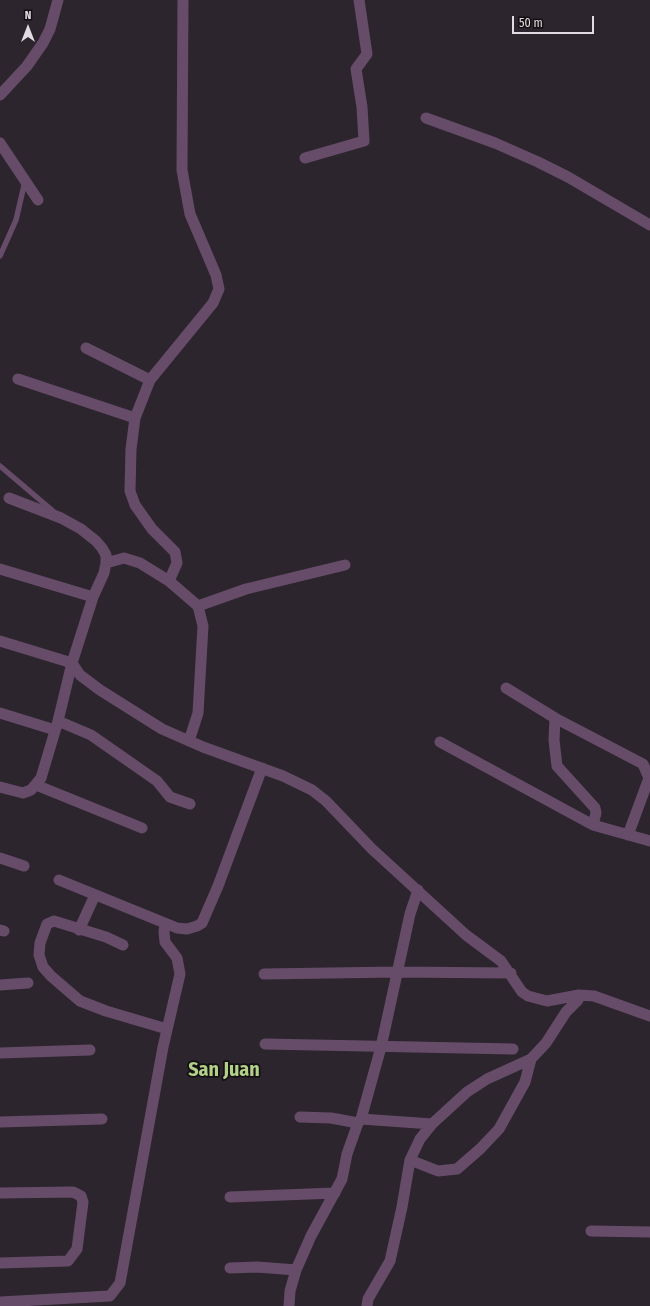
<!DOCTYPE html>
<html>
<head>
<meta charset="utf-8">
<style>
	body { margin:0 }
	#map { position:relative; width:650px; height:1306px; overflow:hidden; background:#2c252d; font-family:"Fira Sans Condensed",sans-serif }
	canvas { display:block }
	.north { position:absolute; left:8px; top:8px; width:40px; height:40px; -webkit-text-stroke:3px #130f13; paint-order:stroke; rotate:0deg; font-size:11px; font-weight:700; line-height:16px; text-align:center; color:#e1dce1 }
	.north::after { content:''; display:block; margin:auto; width:14px; height:18px; background:#e1dce1; clip-path:polygon(50% 0,100% 100%,50% 72%,0 100%) }
	.scale { position:absolute; left:512px; top:16px; width:82px; height:18px; box-sizing:border-box; border:2px solid #e1dce1; border-top:0; padding-left:5px; font-size:12px; line-height:14px; white-space:nowrap; color:#e1dce1; -webkit-text-stroke:3px #130f13; paint-order:stroke }
</style>
</head>
<body>
<div id="map">
<canvas width="650" height="1306"></canvas>
<div class="north">N</div>
<div class="scale">50 m</div>
</div>
<script>
const g = document.querySelector('canvas').getContext('2d');
g.lineJoin = 'round';
function shape(rows) {
  const path = new Path2D();
  for (const r of rows) {
    path.moveTo(r[0], r[1]);
    for (let i = 2; i < r.length; i += 2) path.lineTo(r[i], r[i + 1]);
  }
  return path;
}
function strokePath(path, color, width, dash) {
  g.strokeStyle = color;
  g.lineWidth = width;
  g.lineCap = dash ? 'butt' : 'round';
  g.setLineDash(dash || []);
  g.stroke(path);
}
function label(font, color, halo, rows, align = 'center') {
  g.font = font + ' "Fira Sans Condensed",sans-serif';
  g.lineWidth = 3.5;
  g.setLineDash([]);
  g.textBaseline = 'middle';
  g.strokeStyle = halo;
  g.fillStyle = color;
  for (const [text, x, y, turn = 0] of rows) {
    g.save();
    g.translate(x, y);
    g.rotate((+turn || 0) * Math.PI / 180);
    g.textAlign = isNaN(turn) ? turn : align;
    if (halo) g.strokeText(text, 0, 0);
    g.fillText(text, 0, 0);
    g.restore();
  }
}
const service = shape([
	[0,256,16,220,25,181],
	[0,466,53,511]
]);
const minor = shape([
	[0,95,27,66,43,43,50,29,58,0],
	[426,118,495,143,538,162,568,177,650,225],
	[0,143,38,200],
	[305,158,364,141,362,107,356,69,367,54,359,0],
	[86,348,150,380],
	[18,379,135,418],
	[106,563,124,558,140,563,169,581,198,606,203,626,198,713,189,741],
	[0,569,93,597,104,573,106,563,106,555,102,548,96,541,81,529,61,518,9,498],
	[169,581,177,563,175,552,152,529,135,505,130,491,131,449,135,418,150,380,213,303,219,289,216,275,190,214,182,170,183,0],
	[198,606,246,589,345,565],
	[0,641,72,663,80,675,100,690,162,729,203,747,283,776,312,790,326,801,372,849,466,935,501,961,522,992,528,996,547,1001,579,995,594,996,650,1016],
	[506,688,555,718,643,764,649,778,628,835],
	[0,713,55,730],
	[555,718,554,740,557,766,595,808,596,813,593,825],
	[58,721,91,735,157,781,170,797,190,804],
	[440,742,593,825,650,841],
	[36,785,142,828],
	[0,787,23,793,31,790,41,778,58,721,72,663,93,597],
	[0,858,24,866],
	[59,880,177,928,187,929,197,926,202,923,218,886,262,768],
	[0,930,4,931],
	[79,930,95,895],
	[123,945,106,937,54,921,47,924,40,943,39,955,43,967,51,976,80,1001,106,1011,167,1029],
	[264,974,396,972,511,973],
	[0,985,28,983],
	[265,1044,513,1049],
	[0,1053,90,1050],
	[300,1117,331,1118,358,1123],
	[361,1119,432,1124],
	[0,1122,102,1119],
	[410,1160,438,1171,457,1169,480,1149,499,1129,525,1082,531,1059],
	[0,1193,73,1192,81,1196,83,1202,77,1249,68,1261,0,1263],
	[230,1197,335,1193],
	[591,1231,650,1232],
	[230,1268,257,1267,296,1270],
	[0,1302,110,1296,120,1283,163,1047,180,974,177,958,165,942,164,932,165,923],
	[289,1306,290,1291,296,1270,311,1236,342,1179,347,1154,358,1123,361,1119,381,1047,410,914,418,890],
	[367,1306,368,1299,390,1261,402,1207,410,1160,420,1139,432,1124,467,1092,487,1079,531,1059,546,1043,566,1012,578,1000,579,995]
]);
const townNames = [
	["San Juan",224,1070]
];
strokePath(service, '#674c6a', 5.5);
strokePath(minor, '#674c6a', 11);
label('bold 20px', '#b3d088', '#130f13', townNames);
</script>
</body>
</html>
